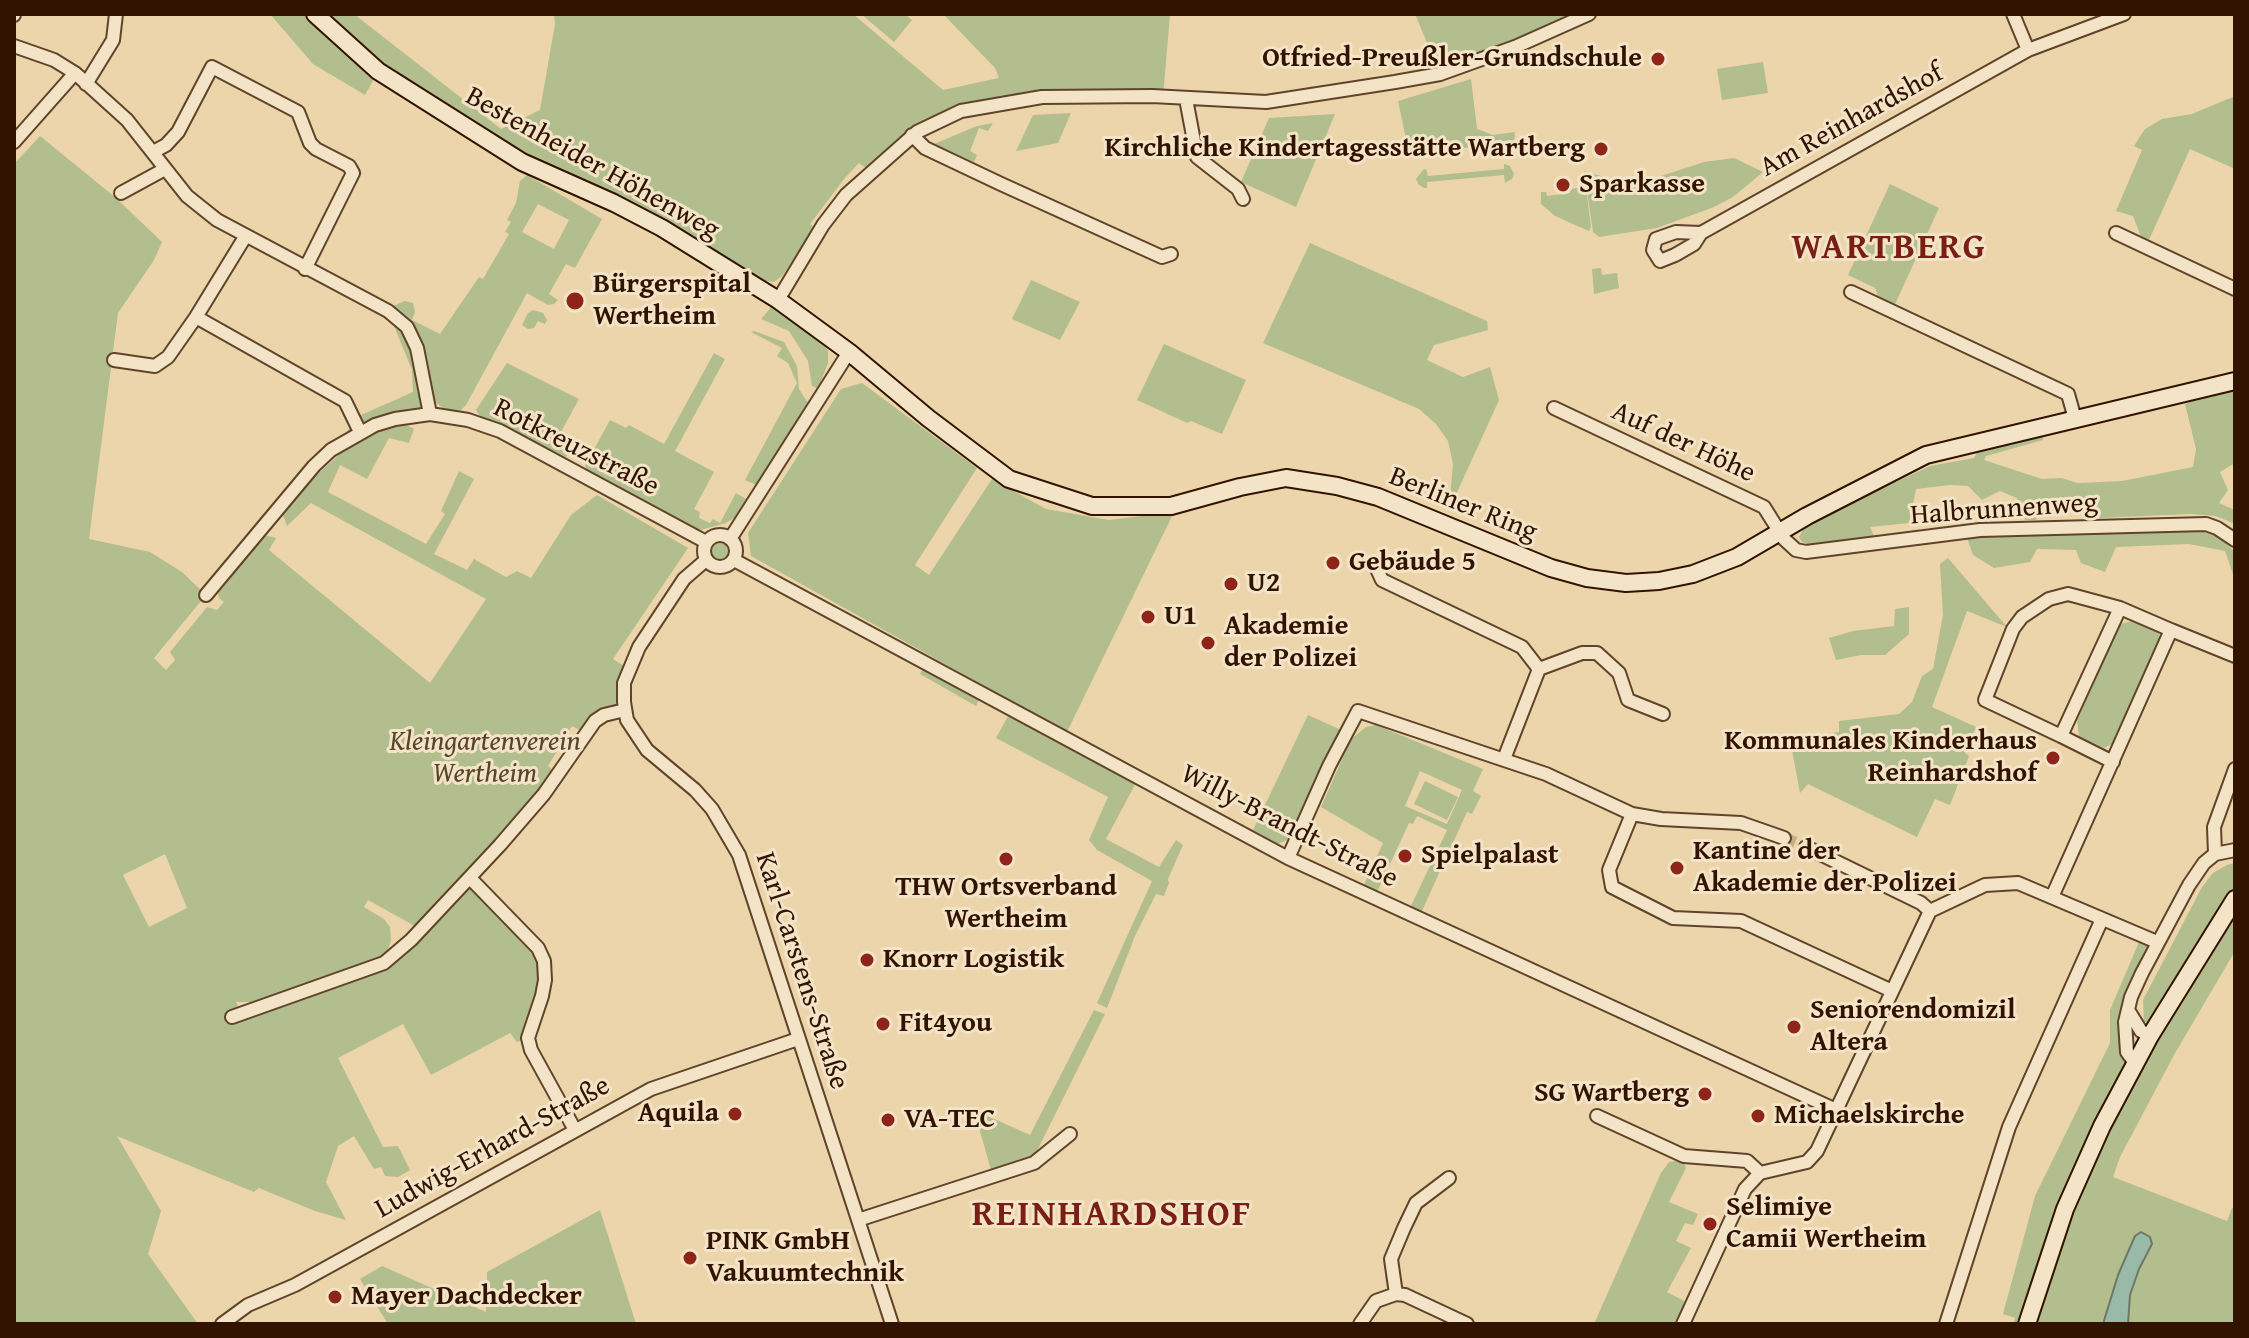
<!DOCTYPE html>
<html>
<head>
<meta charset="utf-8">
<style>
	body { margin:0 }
	#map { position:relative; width:2249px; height:1338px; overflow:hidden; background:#ecd5aa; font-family:"Gentium Book Plus",serif }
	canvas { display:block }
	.frame { position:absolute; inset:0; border:16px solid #321300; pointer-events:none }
</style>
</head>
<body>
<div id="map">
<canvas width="2249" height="1338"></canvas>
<div class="frame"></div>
</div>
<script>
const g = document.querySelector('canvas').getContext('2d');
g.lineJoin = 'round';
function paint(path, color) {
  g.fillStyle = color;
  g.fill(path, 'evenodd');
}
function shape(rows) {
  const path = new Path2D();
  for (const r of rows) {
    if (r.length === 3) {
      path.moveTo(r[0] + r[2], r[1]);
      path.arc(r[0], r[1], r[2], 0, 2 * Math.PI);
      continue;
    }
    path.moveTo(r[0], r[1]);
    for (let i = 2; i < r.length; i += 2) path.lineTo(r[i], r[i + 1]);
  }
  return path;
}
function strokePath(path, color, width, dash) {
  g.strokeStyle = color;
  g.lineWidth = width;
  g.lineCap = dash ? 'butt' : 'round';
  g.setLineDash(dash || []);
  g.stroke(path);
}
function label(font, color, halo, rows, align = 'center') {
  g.font = font + ' "Gentium Book Plus",serif';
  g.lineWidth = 6;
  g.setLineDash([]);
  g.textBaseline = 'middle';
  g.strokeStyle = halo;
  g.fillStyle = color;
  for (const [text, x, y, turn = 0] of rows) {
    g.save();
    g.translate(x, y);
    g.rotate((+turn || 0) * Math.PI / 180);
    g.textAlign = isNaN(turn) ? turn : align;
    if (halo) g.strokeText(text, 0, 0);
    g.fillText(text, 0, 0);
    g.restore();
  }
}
const green = shape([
	[270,14,354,14,501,129,540,110,555,24,554,14,853,14,943,90,999,78,995,68,943,14,1170,14,1163,97,1041,97,961,111,908,133,866,168,859,163,844,179,810,224,816,229,782,276,774,282,766,281,750,271,743,278,522,162,378,72,365,95,313,64],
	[861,14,905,14,912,20,894,42],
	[1415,14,1580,14,1440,74],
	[1763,62,1768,93,1722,100,1717,69],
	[1471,79,1477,129,1493,135,1515,132,1514,143,1409,153,1398,101],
	[2235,96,2235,169,2190,149,2149,240,2141,237,2133,216,2116,211,2142,150,2134,146,2141,135,2145,129,2162,119,2192,114],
	[1071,113,1058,143,1016,151,1033,115],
	[1335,114,1296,207,1241,182,1269,118],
	[993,123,988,131,979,128,970,151,977,155,974,162,934,144,977,126],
	[40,136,116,198,162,242,154,260,118,313,89,539,150,552,182,572,206,595,154,658,166,670,175,660,170,652,207,607,217,610,224,602,219,598,218,593,264,535,276,538,269,550,430,683,486,599,311,503,287,526,283,515,308,483,345,449,378,432,405,424,414,429,409,443,389,438,367,479,340,465,328,492,426,544,445,514,441,511,459,471,474,479,434,554,467,570,474,559,506,577,517,571,531,578,571,515,597,495,688,548,613,659,629,669,625,710,604,715,585,733,572,726,548,766,555,772,533,801,420,924,413,925,368,900,364,907,384,919,390,927,391,941,386,955,378,962,256,1002,236,1002,241,1013,384,963,467,881,544,961,528,1038,517,1042,510,1033,431,1075,403,1024,338,1058,383,1147,398,1146,410,1170,398,1177,385,1176,381,1167,374,1169,354,1136,338,1146,326,1182,346,1220,315,1211,259,1188,254,1192,117,1136,161,1211,148,1254,198,1324,14,1324,14,164],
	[165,854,187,908,149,927,123,875],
	[1734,158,1763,172,1733,197,1714,207,1657,228,1599,237,1593,232,1584,171,1621,182,1652,179,1704,162],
	[1504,164,1510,166,1514,174,1512,179,1505,183,1504,175,1427,182,1427,188,1424,188,1418,184,1416,179,1423,170,1426,169,1428,176,1504,169],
	[527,175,602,219,575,268,566,264,549,294,558,300,554,304,548,305,527,293,466,405,459,412,443,408,431,399,429,379,418,333,409,318,393,306,405,301,413,303,415,312,412,320,440,334,479,277,483,279,509,234,505,232,511,222,507,220,516,203,520,181],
	[538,204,569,220,554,249,522,232],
	[1890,184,1939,208,1892,311,1881,306,1875,288,1848,275],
	[1586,187,1591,227,1589,231,1555,216,1541,204,1541,192,1546,192,1547,196,1570,193,1571,189],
	[1310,243,1487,321,1488,330,1434,345,1427,360,1463,377,1490,367,1499,400,1449,510,1453,464,1448,441,1436,424,1419,409,1263,343],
	[1601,268,1602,275,1617,273,1619,288,1594,294,1592,269],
	[1031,280,1080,302,1060,340,1012,319],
	[773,305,822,341,828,351,828,363,818,389,812,386,808,361,789,331,761,319],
	[533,310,543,313,547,320,545,324,538,321,534,328,528,329,522,325,528,313],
	[388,311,407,327,430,414,395,419,331,450,361,415,413,392,412,370],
	[754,331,784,342,797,366,799,389,808,403,756,485,745,480,797,383,788,363,777,356,782,348,751,332],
	[1164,344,1246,380,1222,434,1191,421,1187,423,1137,400],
	[714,353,725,359,675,451,714,472,694,509,700,512,699,518,710,523,713,519,720,523,736,493,746,499,734,518,726,523,697,531,587,470,585,466,610,420,626,428,629,425,664,444],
	[507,363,579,399,556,441,570,450,566,457,480,416,476,410],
	[862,383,977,468,915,565,929,575,992,479,1046,509,1109,520,1174,512,1067,732,751,556,748,533,841,389],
	[2235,385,2235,463,2220,472,2228,490,2219,503,2235,510,2235,524,2216,516,2190,514,2100,518,2069,502,2044,502,2036,520,2025,520,2017,498,2000,491,1982,500,1968,486,1950,485,1916,489,1909,523,1870,527,1874,536,1812,546,1802,542,1799,537,1803,529,1856,498,1858,500,1930,466,1974,458,1979,449,2043,433,2043,440,1986,456,1984,460,2042,479,2061,478,2078,483,2122,481,2193,467,2196,449,2185,404],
	[2201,531,2218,536,2233,550,2235,580,2225,551,2189,544,2116,547,2105,572,2081,563,2076,550,2037,549,2030,562,1994,568,1973,555,1967,538],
	[719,551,10],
	[1948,558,2007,627,1967,611,1932,707,1976,727,1965,753,1969,756,1950,805,1935,799,1917,837,1808,784,1800,793,1790,739,1839,732,1839,721,1899,714,1912,702,1922,676,1933,669,1943,615,1940,564],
	[1909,607,1909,634,1885,655,1861,655,1836,660,1829,638,1853,631,1894,626,1895,609],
	[2132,621,2158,631,2162,642,2118,741,2104,748,2079,736,2077,721,2120,624],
	[926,663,982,693,976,706,920,674],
	[1012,709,1138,779,1106,839,1159,867,1176,840,1183,845,1168,879,1169,883,1164,896,1156,894,1135,936,1107,1008,1097,1003,1152,881,1097,850,1089,840,1108,797,996,738],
	[1308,715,1341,730,1292,838,1278,844,1253,830],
	[1376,725,1483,769,1473,791,1481,796,1472,814,1467,812,1421,913,1410,908,1447,830,1417,816,1413,824,1409,823,1376,894,1363,887,1383,843,1321,807,1351,739,1366,727],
	[1420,771,1462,790,1447,824,1405,806],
	[1425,781,1458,797,1447,820,1414,804],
	[2235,863,2235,891,2149,1023,2144,1022,2143,1000,2202,887,2213,873,2227,865],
	[2235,899,2235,951,2174,1055,2120,1157,2113,1177,2227,1221,2232,1208,2235,1209,2235,1324,2013,1324,2015,1318,2003,1314,2035,1196,2110,1043,2110,1010,2142,935,2157,942,2125,1022,2135,1062],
	[1094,1010,1105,1014,1033,1159,993,1177,974,1110,1030,1135],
	[1683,1160,1686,1168,1669,1202,1698,1214,1693,1225,1685,1223,1676,1241,1691,1248,1667,1292,1686,1302,1676,1324,1594,1324,1661,1173,1669,1162],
	[600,1210,636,1324,388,1324,360,1279,382,1266,486,1312,487,1272]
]);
const water = shape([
	[2141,1232,2150,1237,2152,1244,2139,1269,2130,1295,2128,1324,2103,1324,2118,1275,2135,1236,2141,1232]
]);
const streetTunnel = shape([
	[1784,838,1806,847]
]);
const street = shape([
	[2013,14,2028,50,2124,14],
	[14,15,14,14],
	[14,46,54,60,75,73,127,120,187,196,217,220,388,311,407,327,417,348,430,414],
	[86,84,113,40,116,14],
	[1186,99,1197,157,1238,189,1243,199],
	[912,135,925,148,1001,184,1162,257,1171,254],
	[14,142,75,73],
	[153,152,166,145,178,132,212,67,298,112,310,143,316,149,349,166,353,173,305,269],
	[121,193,165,169],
	[1701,233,1676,232,1656,239,1653,250,1660,261,1675,255,1694,244,1701,233,2028,50],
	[2116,233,2235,289],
	[1851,292,2068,394,2075,419],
	[778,300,823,225,846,195,917,132,961,111,1042,97,1152,96,1266,102,1395,82,1440,74,1515,47,1589,14],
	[196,317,245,237],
	[114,360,155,366,168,357,196,317,345,401,360,432],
	[1554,408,1764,507,1784,539,1796,550,1806,552,1980,530,2206,524,2217,528,2235,540],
	[720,551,16],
	[730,539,849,352],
	[706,560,684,579,639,647,624,683,624,702,627,720,647,750,695,790,712,809,739,855,892,1324],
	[734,560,1288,858,1836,1110],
	[1376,567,1382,580,1522,647,1539,669,1504,759],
	[206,595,314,466,331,450,375,425,395,419,430,414,468,420,500,431,706,542],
	[1539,669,1582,653,1597,653,1619,673,1628,700,1663,714],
	[2061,736,1985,700,2013,629,2022,617,2049,599,2068,594,2120,608],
	[2113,762,2061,736,2120,608,2171,630],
	[1632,814,1609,870,1612,887,1673,918,1741,921,1892,991],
	[1806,847,1921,903,1930,911],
	[2215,854,2214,827,2235,769],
	[1288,858,1329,766,1358,711,1546,774,1632,814,1661,819,1741,823,1784,838],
	[470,878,538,948,544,961,545,980,542,996,528,1038,531,1050,575,1130],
	[2052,897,2171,630,2235,656],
	[2128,1010,2141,1031,2150,1036],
	[232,1017,384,963,411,940,500,845,544,794,595,721,604,715,625,710],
	[2135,1063,2127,1052,2125,1022,2131,997,2142,973,2189,885,2204,863,2215,854,2235,850],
	[1597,1116,1684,1156,1747,1161,1760,1173],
	[858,1220,1034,1163,1070,1134],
	[1396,1294,1391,1259,1404,1228,1416,1203,1449,1178],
	[222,1324,248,1305,295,1285,651,1089,798,1039],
	[1360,1324,1376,1301,1396,1294,1405,1295,1467,1324],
	[1683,1324,1745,1189,1760,1173,1807,1162,1817,1151,1930,911,1985,885,2018,883,2157,942],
	[1946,1324,2009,1127,2102,919]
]);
const secondary = shape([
	[315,14,378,71,522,162,614,203,662,228,778,300,849,352,928,418,1009,479,1092,506,1171,506,1240,487,1286,478,1337,486,1378,497,1551,568,1587,578,1626,583,1659,581,1693,574,1737,557,1807,516,1926,455,2235,381],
	[2027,1324,2065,1209,2102,1126,2150,1036,2235,899]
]);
const markers = [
	[1658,59,8,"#8f2418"],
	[1601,149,8,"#8f2418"],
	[1563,185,8,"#8f2418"],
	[575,301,10,"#8f2418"],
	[1333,563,8,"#8f2418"],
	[1231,584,8,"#8f2418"],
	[1148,617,8,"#8f2418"],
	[1208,643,8,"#8f2418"],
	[2053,758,8,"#8f2418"],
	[1405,856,8,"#8f2418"],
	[1006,859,8,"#8f2418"],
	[1677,868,8,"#8f2418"],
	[867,960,8,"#8f2418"],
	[883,1024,8,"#8f2418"],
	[1794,1027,8,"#8f2418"],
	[1705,1094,8,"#8f2418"],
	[735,1114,8,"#8f2418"],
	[1758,1116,8,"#8f2418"],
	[888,1120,8,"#8f2418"],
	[1710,1224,8,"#8f2418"],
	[690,1258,8,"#8f2418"],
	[335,1297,8,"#8f2418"]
];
const poiNames = [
	["Otfried-Preußler-Grundschule",1642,59,"right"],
	["Kirchliche Kindertagesstätte Wartberg",1585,149,"right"],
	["Sparkasse",1579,185],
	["Bürgerspital",593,285],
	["Wertheim",593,317],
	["Gebäude 5",1349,563],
	["U2",1247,584],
	["U1",1164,617],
	["Akademie",1224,627],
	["der Polizei",1224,659],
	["Kommunales Kinderhaus",2037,742,"right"],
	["Reinhardshof",2037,774,"right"],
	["Kantine der",1693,852],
	["Akademie der Polizei",1693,884],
	["Spielpalast",1421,856],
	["THW Ortsverband",1006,888,"center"],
	["Wertheim",1006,920,"center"],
	["Knorr Logistik",883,960],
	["Seniorendomizil",1810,1011],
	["Altera",1810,1043],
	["Fit4you",899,1024],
	["SG Wartberg",1689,1094,"right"],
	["Aquila",719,1114,"right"],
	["Michaelskirche",1774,1116],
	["VA-TEC",904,1120],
	["Selimiye",1726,1208],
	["Camii Wertheim",1726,1240],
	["PINK GmbH",706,1242],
	["Vakuumtechnik",706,1274],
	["Mayer Dachdecker",351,1297]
];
const streetNames = [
	["Am Reinhardshof",1852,121,-29],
	["Bestenheider Höhenweg",592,164,29],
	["Auf der Höhe",1683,443,25],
	["Rotkreuzstraße",576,448,27],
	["Berliner Ring",1463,505,22],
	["Halbrunnenweg",2004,510,-4],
	["Willy-Brandt-Straße",1289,827,27],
	["Karl-Carstens-Straße",801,971,72],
	["Ludwig-Erhard-Straße",493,1148,-29]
];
const parkNames = [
	["Kleingartenverein",485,743],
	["Wertheim",485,775]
];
const districtNames = [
	["WARTBERG",1889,249],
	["REINHARDSHOF",1112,1216]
];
paint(green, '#b2be8d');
paint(water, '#99b9a9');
strokePath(water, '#707765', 2);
strokePath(streetTunnel, '#c7ae88', 12, [12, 6]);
strokePath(street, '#60442a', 16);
strokePath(secondary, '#321300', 20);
strokePath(street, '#f3e4c8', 12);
strokePath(secondary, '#f3e4c8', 16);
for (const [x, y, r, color] of markers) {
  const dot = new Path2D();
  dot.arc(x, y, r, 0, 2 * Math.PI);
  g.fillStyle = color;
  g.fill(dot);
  strokePath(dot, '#f3e4c8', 3);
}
label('bold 28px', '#321300', '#f3e4c8', poiNames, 'left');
label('28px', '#321300', '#f3e4c8', streetNames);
label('italic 28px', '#58462a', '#f3e4c8', parkNames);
g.letterSpacing = '2px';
label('bold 36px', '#7a1f14', '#f3e4c8', districtNames);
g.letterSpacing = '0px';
</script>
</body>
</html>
